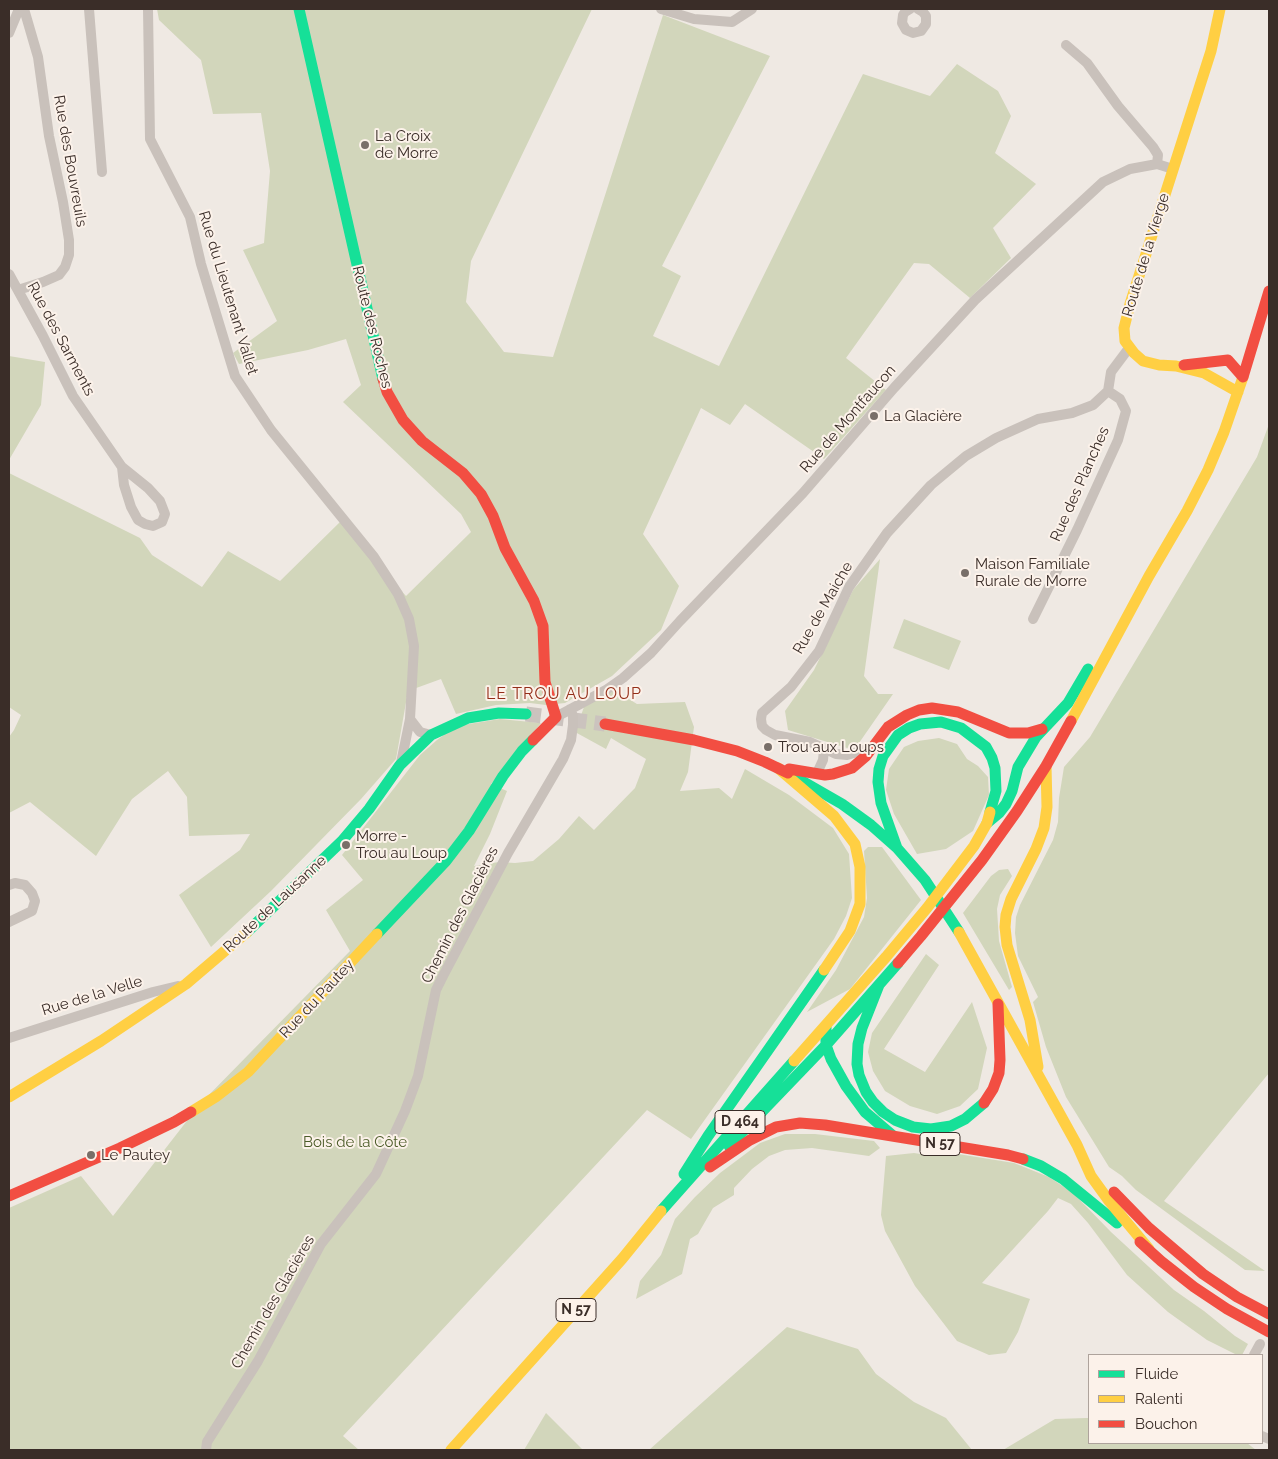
<!DOCTYPE html>
<html>
<head>
<meta charset="utf-8">
<style>
	body { margin:0 }
	#map { position:relative; width:1278px; height:1459px; overflow:hidden; background:#efe9e3; font-family:Raleway,sans-serif }
	canvas { display:block }
	.frame { position:absolute; inset:0; border:10px solid #3a2d28; pointer-events:none }
	.legend { position:absolute; left:1088px; top:1354px; width:175px; height:90px; box-sizing:border-box; background:#fcf2ea; border:1px solid #aea39c; margin:0; padding:6px 9px; list-style:none; font-size:15px; color:#3a2d28 }
	.legend li { display:flex; align-items:center; gap:10px; height:25px }
	.legend b { width:25px; border:1px solid #aea39c }
</style>
</head>
<body>
<div id="map">
<canvas width="1278" height="1459"></canvas>
<div class="frame"></div>
<ul class="legend">
<li><b style="height:6px;background:#16e098"></b>Fluide</li>
<li><b style="height:6px;background:#ffcf43"></b>Ralenti</li>
<li><b style="height:6px;background:#f24e42"></b>Bouchon</li>
</ul>
</div>
<script>
const g = document.querySelector('canvas').getContext('2d');
g.lineJoin = 'round';
function paint(path, color) {
  g.fillStyle = color;
  g.fill(path, 'evenodd');
}
function shape(rows) {
  const path = new Path2D();
  for (const r of rows) {
    path.moveTo(r[0], r[1]);
    for (let i = 2; i < r.length; i += 2) path.lineTo(r[i], r[i + 1]);
  }
  return path;
}
function strokePath(path, color, width, dash) {
  g.strokeStyle = color;
  g.lineWidth = width;
  g.lineCap = dash ? 'butt' : 'round';
  g.setLineDash(dash || []);
  g.stroke(path);
}
function label(font, color, halo, rows, align = 'center') {
  g.font = font + ' Raleway,sans-serif';
  g.lineWidth = 4;
  g.setLineDash([]);
  g.textBaseline = 'middle';
  g.strokeStyle = halo;
  g.fillStyle = color;
  for (const [text, x, y, turn = 0] of rows) {
    g.save();
    g.translate(x, y);
    g.rotate((+turn || 0) * Math.PI / 180);
    g.textAlign = isNaN(turn) ? turn : align;
    if (halo) g.strokeText(text, 0, 0);
    g.fillText(text, 0, 0);
    g.restore();
  }
}
const green = shape([
	[157,9,592,9,471,261,466,302,504,352,553,357,663,15,770,56,662,266,681,276,653,336,719,366,863,74,930,96,957,64,998,91,1011,116,995,153,1036,184,993,228,1011,258,970,298,929,264,914,263,846,358,886,390,824,459,745,404,730,425,701,408,643,534,679,586,661,630,612,676,565,703,546,705,530,703,496,705,456,714,441,679,408,691,396,759,361,799,271,891,211,947,179,895,240,850,250,834,189,836,187,797,168,771,132,799,96,856,30,802,9,813,9,737,14,730,21,715,9,707,9,473,140,538,152,555,202,587,228,551,280,581,340,522,406,596,471,532,461,514,343,402,361,385,346,339,308,350,239,364,233,353,277,321,243,250,264,243,270,171,261,113,213,114,201,60,159,20],
	[9,356,45,362,41,405,9,460],
	[1269,424,1269,1073,1164,1201,1265,1271,1245,1270,1136,1190,1122,1176,1109,1167,1066,1097,1046,1047,1033,1002,1038,997,1018,956,1015,933,1016,917,1020,905,1053,840,1058,822,1059,798,1064,767,1090,737,1257,457],
	[880,559,864,676,878,694,893,694,859,743,847,748,788,730,785,711,814,670,853,590],
	[904,619,961,641,949,670,893,648],
	[614,690,637,704,685,702,694,727,688,772,680,791,719,788,732,799,745,769,789,795,833,828,849,854,852,898,846,916,834,939,691,1139,647,1110,343,1436,359,1450,9,1450,9,1208,81,1176,113,1216,200,1104,350,951,326,910,363,880,342,855,420,755,437,740,456,726,500,719,541,723,491,784,507,791,490,834,474,866,499,862,515,863,533,861,559,839,579,816,594,830,635,788,646,759,611,738,606,749,575,732,584,707],
	[939,738,957,744,967,759,978,766,988,777,989,795,973,831,946,849,917,854,894,814,886,790,889,769,904,747,918,741],
	[868,847,882,847,921,900,850,989,807,1012,836,970,864,917,867,898,864,851],
	[1008,869,1012,876,1000,895,997,909,999,941,1012,987,1009,990,963,913,991,876,999,870],
	[926,954,939,965,884,1049,925,1072,972,1002,987,1048,978,1089,960,1106,937,1114,910,1106,885,1091,873,1071,868,1052,872,1033],
	[785,1134,815,1134,874,1141,880,1148,869,1156,812,1148,785,1150,769,1156,752,1169,734,1188,734,1195,713,1208,698,1234,690,1239,682,1274,636,1299,640,1281,661,1255,675,1219,695,1197,720,1173,760,1143],
	[927,1149,1014,1163,1049,1177,1073,1193,1111,1232,1174,1290,1204,1311,1235,1336,1248,1344,1242,1355,1237,1355,1207,1340,1168,1312,1127,1275,1088,1223,1071,1204,1058,1198,1048,1211,982,1283,1030,1299,1018,1332,1006,1353,989,1355,957,1341,915,1286,885,1231,881,1215,886,1156,914,1153,927,1155],
	[787,1327,858,1349,876,1374,914,1402,946,1418,972,1450,649,1450],
	[546,1413,583,1450,524,1450],
	[1086,1418,1089,1418,1089,1443,1247,1443,1256,1450,1003,1450,1055,1419]
]);
const secondaryTunnel = shape([
	[526,714,605,724]
]);
const street = shape([
	[89,9,102,172],
	[148,9,150,139,190,217,201,264,235,376,271,430,374,557,398,594,409,619,414,646,413,664,410,719,401,763],
	[661,9,694,19,732,22,752,9],
	[910,9,905,12,903,15,902,23,906,30,913,33,921,31,926,24,926,16,923,12,918,9],
	[9,33,19,9],
	[1066,45,1087,63,1118,106,1153,147,1158,155,1157,164],
	[9,274,43,336,73,396,122,467,148,488,160,501,165,514,162,522,153,526,145,524,138,520,131,507,124,485,122,467],
	[18,290,43,282,59,275,65,267,69,255,69,240,63,202,49,136,38,57,24,9],
	[1033,619,1077,530,1118,440,1126,411,1120,399,1108,391],
	[556,717,606,690,623,678,651,653,680,621,803,493,894,388,975,300,1103,182,1130,169,1157,164,1173,169],
	[410,719,420,732,431,735],
	[871,748,847,755,836,754,810,742,775,735,766,730,762,726,761,719,762,713,791,687,819,651,849,587,887,533,931,485,966,456,996,438,1038,419,1072,413,1093,405,1108,391,1111,372,1129,348],
	[817,773,823,760,824,750],
	[9,885,15,883,25,885,32,893,35,901,32,911,9,922],
	[9,1038,153,992,178,986],
	[1254,1355,1260,1344],
	[1262,1436,1269,1439],
	[206,1450,207,1442,258,1361,321,1244,376,1174,405,1111,418,1076,436,990,443,976,508,853,563,759,571,740,573,725,573,716,570,709]
]);
const fast = shape([
	[299,9,383,379],
	[788,773,842,804,871,825,897,848],
	[987,823,999,813,1006,804,1012,791,1018,767,1036,737,1068,703,1088,669],
	[247,932,342,841,369,809,400,765,431,735,468,718,499,713,526,714],
	[959,932,925,880,897,848,881,803,878,782,879,769,883,756,898,735,909,728,920,724,941,722,961,728,986,747,992,758,995,768,996,791,990,812],
	[377,934,446,861,469,831,503,776,522,751,533,740],
	[879,985,862,1028,858,1044,857,1064,859,1075,866,1092,873,1102,883,1112,895,1120,913,1127,931,1129,951,1126,965,1119,984,1103],
	[826,1026,826,1045,831,1059,846,1086,865,1112,892,1135],
	[729,1146,826,1045,898,963],
	[1023,1159,1041,1166,1063,1179,1117,1223],
	[684,1174,708,1136,824,970],
	[661,1211,794,1061]
]);
const slow = shape([
	[1220,9,1211,51,1130,304,1124,328,1125,341,1134,353,1143,361,1159,365,1176,366,1204,373,1238,392],
	[1071,721,1149,576,1187,511,1208,470,1224,432,1243,377],
	[778,768,834,816,855,844,860,867,860,904,850,931,824,970],
	[959,932,1077,1145,1091,1176,1109,1201,1149,1249],
	[794,1061,886,957,927,908,974,846,987,823,990,812],
	[1038,1067,1030,1020,1007,945,1005,927,1006,915,1011,899,1036,849,1044,828,1047,807,1046,766],
	[9,1097,101,1041,186,984,247,932],
	[191,1112,217,1096,248,1072,377,934],
	[451,1450,622,1259,661,1211]
]);
const jam = shape([
	[1184,365,1228,360,1242,376],
	[1243,377,1269,291],
	[383,379,387,392,403,420,422,441,463,473,481,494,493,516,505,548,534,601,543,626,545,682,556,717,533,740],
	[605,724,694,740,737,751,765,762,788,773],
	[789,769,825,775,833,774,852,768,866,756,888,727,907,715,919,710,932,708,958,712,1009,733,1028,733,1042,729],
	[898,963,921,936,982,860,1017,811,1046,766,1071,721],
	[984,1103,993,1089,999,1073,1000,1060,998,1004],
	[710,1167,750,1140,776,1127,800,1123,825,1125,1008,1155,1023,1159],
	[1114,1192,1149,1228,1203,1274,1237,1297,1269,1314],
	[9,1196,120,1148,174,1122,191,1112],
	[1140,1242,1161,1261,1194,1287,1227,1309,1269,1332]
]);
const markers = [
	[365,145,5,"#796f69"],
	[874,416,5,"#796f69"],
	[965,573,5,"#796f69"],
	[768,747,5,"#796f69"],
	[346,845,5,"#796f69"],
	[91,1155,5,"#796f69"]
];
const shields = [
	[740,1122,50],
	[940,1144,40],
	[576,1310,40]
];
const shieldNames = [
	["D 464",740,1122],
	["N 57",940,1144],
	["N 57",576,1310]
];
const poiNames = [
	["La Croix",375,136],
	["de Morre",375,153],
	["La Glacière",884,416],
	["Maison Familiale",975,564],
	["Rurale de Morre",975,581],
	["Trou aux Loups",778,747],
	["Morre -",356,836],
	["Trou au Loup",356,853],
	["Le Pautey",101,1155]
];
const streetNames = [
	["Rue des Bouvreuils",70,161,80],
	["Route de la Vierge",1146,255,-73],
	["Rue du Lieutenant Vallet",228,293,73],
	["Route des Roches",372,327,76],
	["Rue des Sarments",61,339,62],
	["Rue de Montfaucon",848,419,-49],
	["Rue des Planches",1080,484,-66],
	["Rue de Maiche",823,608,-60],
	["Route de Lausanne",275,904,-43],
	["Chemin des Glacières",460,915,-63],
	["Rue de la Velle",92,996,-17],
	["Rue du Pautey",317,999,-47],
	["Chemin des Glacières",273,1302,-60]
];
const parkNames = [
	["Bois de la Côte",355,1142]
];
const neighbourhoodNames = [
	["LE TROU AU LOUP",564,694]
];
paint(green, '#d2d6bb');
strokePath(secondaryTunnel, '#cbc3be', 15, [15, 8]);
strokePath(street, '#c9c1bb', 10);
strokePath(fast, '#16e098', 11);
strokePath(slow, '#ffcf43', 11);
strokePath(jam, '#f24e42', 11);
for (const [x, y, r, color] of markers) {
  const dot = new Path2D();
  dot.arc(x, y, r, 0, 2 * Math.PI);
  g.fillStyle = color;
  g.fill(dot);
  strokePath(dot, '#fcf2ea', 2);
}
for (const [x, y, w] of shields) {
  const box = new Path2D();
  box.roundRect(x - w / 2, y - 11.5, w, 23, 4);
  g.fillStyle = '#fcf2ea';
  g.fill(box);
  strokePath(box, '#3a2d28', 1);
}
label('bold 14px', '#3a2d28', null, shieldNames);
label('15px', '#3a2d28', '#fcf2ea', poiNames, 'left');
label('15px', '#3a2d28', '#fcf2ea', streetNames);
label('15px', '#4c5c29', '#fcf2ea', parkNames);
g.letterSpacing = '1px';
label('16px', '#932e18', '#fcf2ea', neighbourhoodNames);
g.letterSpacing = '0px';
</script>
</body>
</html>
